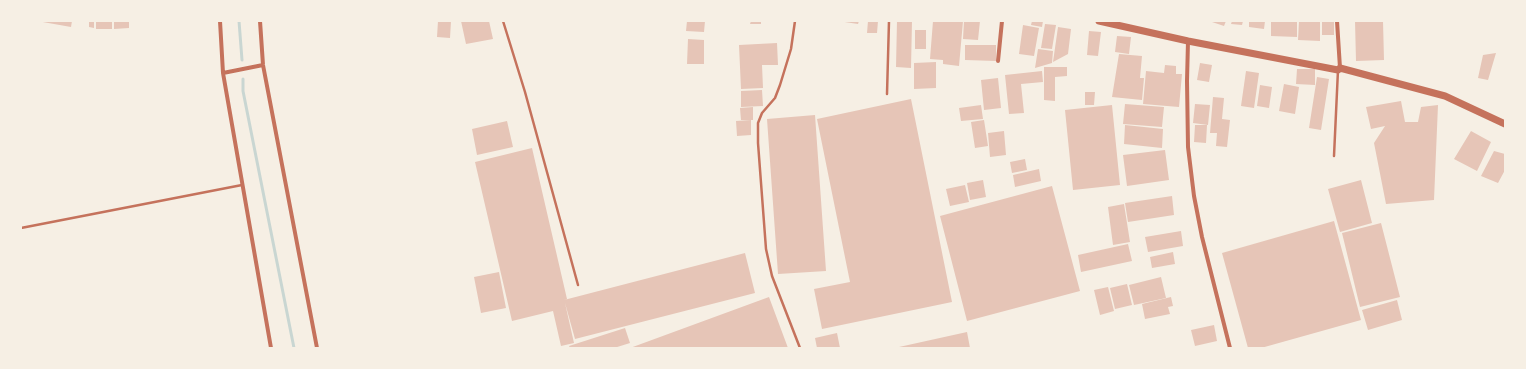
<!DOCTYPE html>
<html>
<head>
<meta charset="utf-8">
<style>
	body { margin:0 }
	#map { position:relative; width:1526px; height:369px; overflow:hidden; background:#f6efe4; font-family:Arial,sans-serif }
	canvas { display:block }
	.frame { position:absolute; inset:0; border:22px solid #f6efe4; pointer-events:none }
</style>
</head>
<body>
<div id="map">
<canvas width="1526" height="369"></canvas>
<div class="frame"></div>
</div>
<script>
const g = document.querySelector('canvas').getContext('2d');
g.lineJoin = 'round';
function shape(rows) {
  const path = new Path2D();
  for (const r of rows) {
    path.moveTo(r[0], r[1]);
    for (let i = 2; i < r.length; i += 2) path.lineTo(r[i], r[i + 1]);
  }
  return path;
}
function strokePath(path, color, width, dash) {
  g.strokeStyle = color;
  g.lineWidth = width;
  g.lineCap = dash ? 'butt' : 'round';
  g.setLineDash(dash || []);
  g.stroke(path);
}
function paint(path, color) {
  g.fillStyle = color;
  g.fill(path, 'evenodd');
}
const stream = shape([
	[239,21,242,60],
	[243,79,243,91,294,348]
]);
const building = shape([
	[37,21,72,21,71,27],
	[96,21,112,21,112,29,96,29],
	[114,21,129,21,129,28,114,29],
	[438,21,451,21,450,38,437,37],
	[461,21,489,21,493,39,466,44],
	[687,21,705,21,704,32,686,31],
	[751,21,761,21,761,24,750,24],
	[838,21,859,21,858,24],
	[868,21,878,21,877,33,867,33],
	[897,21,912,21,911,68,896,67],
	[933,21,963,21,959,66,943,64,943,60,930,59],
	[964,21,980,21,978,40,963,39],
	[1032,21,1043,21,1042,27,1031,25],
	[1209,21,1226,21,1224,26],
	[1232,21,1243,21,1242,25,1231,24],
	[1249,21,1265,21,1264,29,1249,27],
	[1271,21,1297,21,1297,37,1271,36],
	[1299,21,1320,21,1320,41,1298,40],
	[1322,21,1334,21,1334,35,1322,35],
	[1355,21,1383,21,1384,60,1356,61],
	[89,22,94,22,94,28,89,27],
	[1045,24,1056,25,1052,49,1041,48],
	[1023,25,1039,28,1034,56,1019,54],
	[1058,27,1071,29,1068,54,1053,62],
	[915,30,926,30,926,49,915,49],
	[1089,31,1101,32,1098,56,1087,55],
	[1117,36,1131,37,1129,54,1115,52],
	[688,39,704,40,704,64,687,64],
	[777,43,778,65,762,65,763,88,741,89,739,45],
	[965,45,996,45,996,61,965,60],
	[1038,49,1053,51,1052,63,1035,68],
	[1496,53,1488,80,1478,78,1483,55],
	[1119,54,1142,56,1140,78,1144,78,1142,100,1112,97],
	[936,62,936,88,914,89,914,63],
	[1200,63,1212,65,1209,82,1197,80],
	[1165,65,1176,66,1176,74,1182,74,1179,107,1143,104,1146,71,1164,73],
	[1044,67,1067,67,1067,76,1055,77,1055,101,1044,100],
	[1297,69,1315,69,1315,85,1296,84],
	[1042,71,1043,82,1021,84,1024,113,1009,114,1005,75],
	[1246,71,1259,73,1254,108,1241,106],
	[1317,77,1329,79,1321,130,1309,128],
	[998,78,1001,108,984,110,981,80],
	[1284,84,1299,87,1295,114,1279,111],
	[1260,85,1272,87,1269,108,1257,106],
	[762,90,763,106,741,107,741,91],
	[1085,92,1095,92,1094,105,1085,105],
	[1213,97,1224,98,1222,119,1230,120,1227,147,1216,146,1217,133,1210,133],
	[911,99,952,302,822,329,814,289,850,282,817,119],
	[1401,101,1405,122,1418,122,1421,107,1438,105,1434,200,1386,204,1374,143,1385,126,1371,129,1366,107],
	[1125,104,1164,107,1162,127,1123,124],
	[1195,104,1210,105,1208,125,1193,123],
	[981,105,983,119,961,121,959,108],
	[1112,105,1120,185,1073,190,1065,110],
	[753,107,753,120,741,120,740,108],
	[815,115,826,271,778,274,767,119],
	[751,120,751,135,737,136,736,121],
	[984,120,988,146,975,148,971,122],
	[507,121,513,147,477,155,472,129],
	[1125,125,1163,129,1162,148,1124,144],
	[1195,125,1207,125,1206,143,1194,142],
	[1004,131,1006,155,990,157,988,133],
	[1471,131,1491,142,1477,171,1454,159],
	[532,148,567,299,564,300,745,253,755,293,575,339,565,303,574,343,561,346,553,311,512,321,475,162],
	[1165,150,1169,180,1127,186,1123,155],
	[1494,151,1505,154,1505,170,1498,183,1481,176],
	[1025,159,1027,170,1012,173,1010,162],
	[1039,169,1041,181,1015,187,1013,175],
	[983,180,986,197,970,200,967,183],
	[1361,180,1372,223,1340,232,1328,189],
	[965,185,969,202,950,206,946,189],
	[1052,186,1080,291,967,321,940,216],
	[1172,196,1174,215,1128,222,1125,203],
	[1124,204,1130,242,1113,245,1108,207],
	[1334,221,1361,320,1261,348,1248,348,1222,253],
	[1381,223,1400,297,1360,307,1342,233],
	[1181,231,1183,246,1148,252,1145,237],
	[1128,244,1132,261,1081,272,1078,255],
	[1173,252,1175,264,1152,268,1150,257],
	[499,272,506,308,481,313,474,277],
	[1161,277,1166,298,1134,305,1129,285],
	[1127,284,1132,305,1115,309,1110,288],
	[1108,287,1114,311,1100,315,1094,290],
	[769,297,788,348,630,348],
	[1171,297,1173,306,1168,307,1170,314,1145,319,1142,304],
	[1397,300,1402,320,1368,330,1362,310],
	[1214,325,1217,341,1195,346,1191,330],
	[625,328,630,343,614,348,570,348,569,346],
	[967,332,970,348,899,348,899,347],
	[837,333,840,348,817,348,815,338]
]);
const service = shape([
	[503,21,525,92,578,285],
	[795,21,791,49,780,85,775,98,762,113,758,123,758,143,766,249,772,276,800,348],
	[887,94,889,21],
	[1334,156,1338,70],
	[21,228,242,185]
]);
const minor = shape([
	[220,21,223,73,271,348],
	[260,21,263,65,317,348],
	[1337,21,1340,68],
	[1188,41,1187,81,1188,147,1194,196,1202,237,1230,348],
	[998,61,1002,21],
	[223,73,263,65]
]);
const tertiary = shape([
	[1099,21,1188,41,1338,70,1340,68,1445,96,1505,124]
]);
strokePath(stream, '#c9d6d2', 3);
paint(building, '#e6c5b7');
strokePath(service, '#c5725c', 2.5);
strokePath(minor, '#c5725c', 4);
strokePath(tertiary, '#c5725c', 7);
</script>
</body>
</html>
